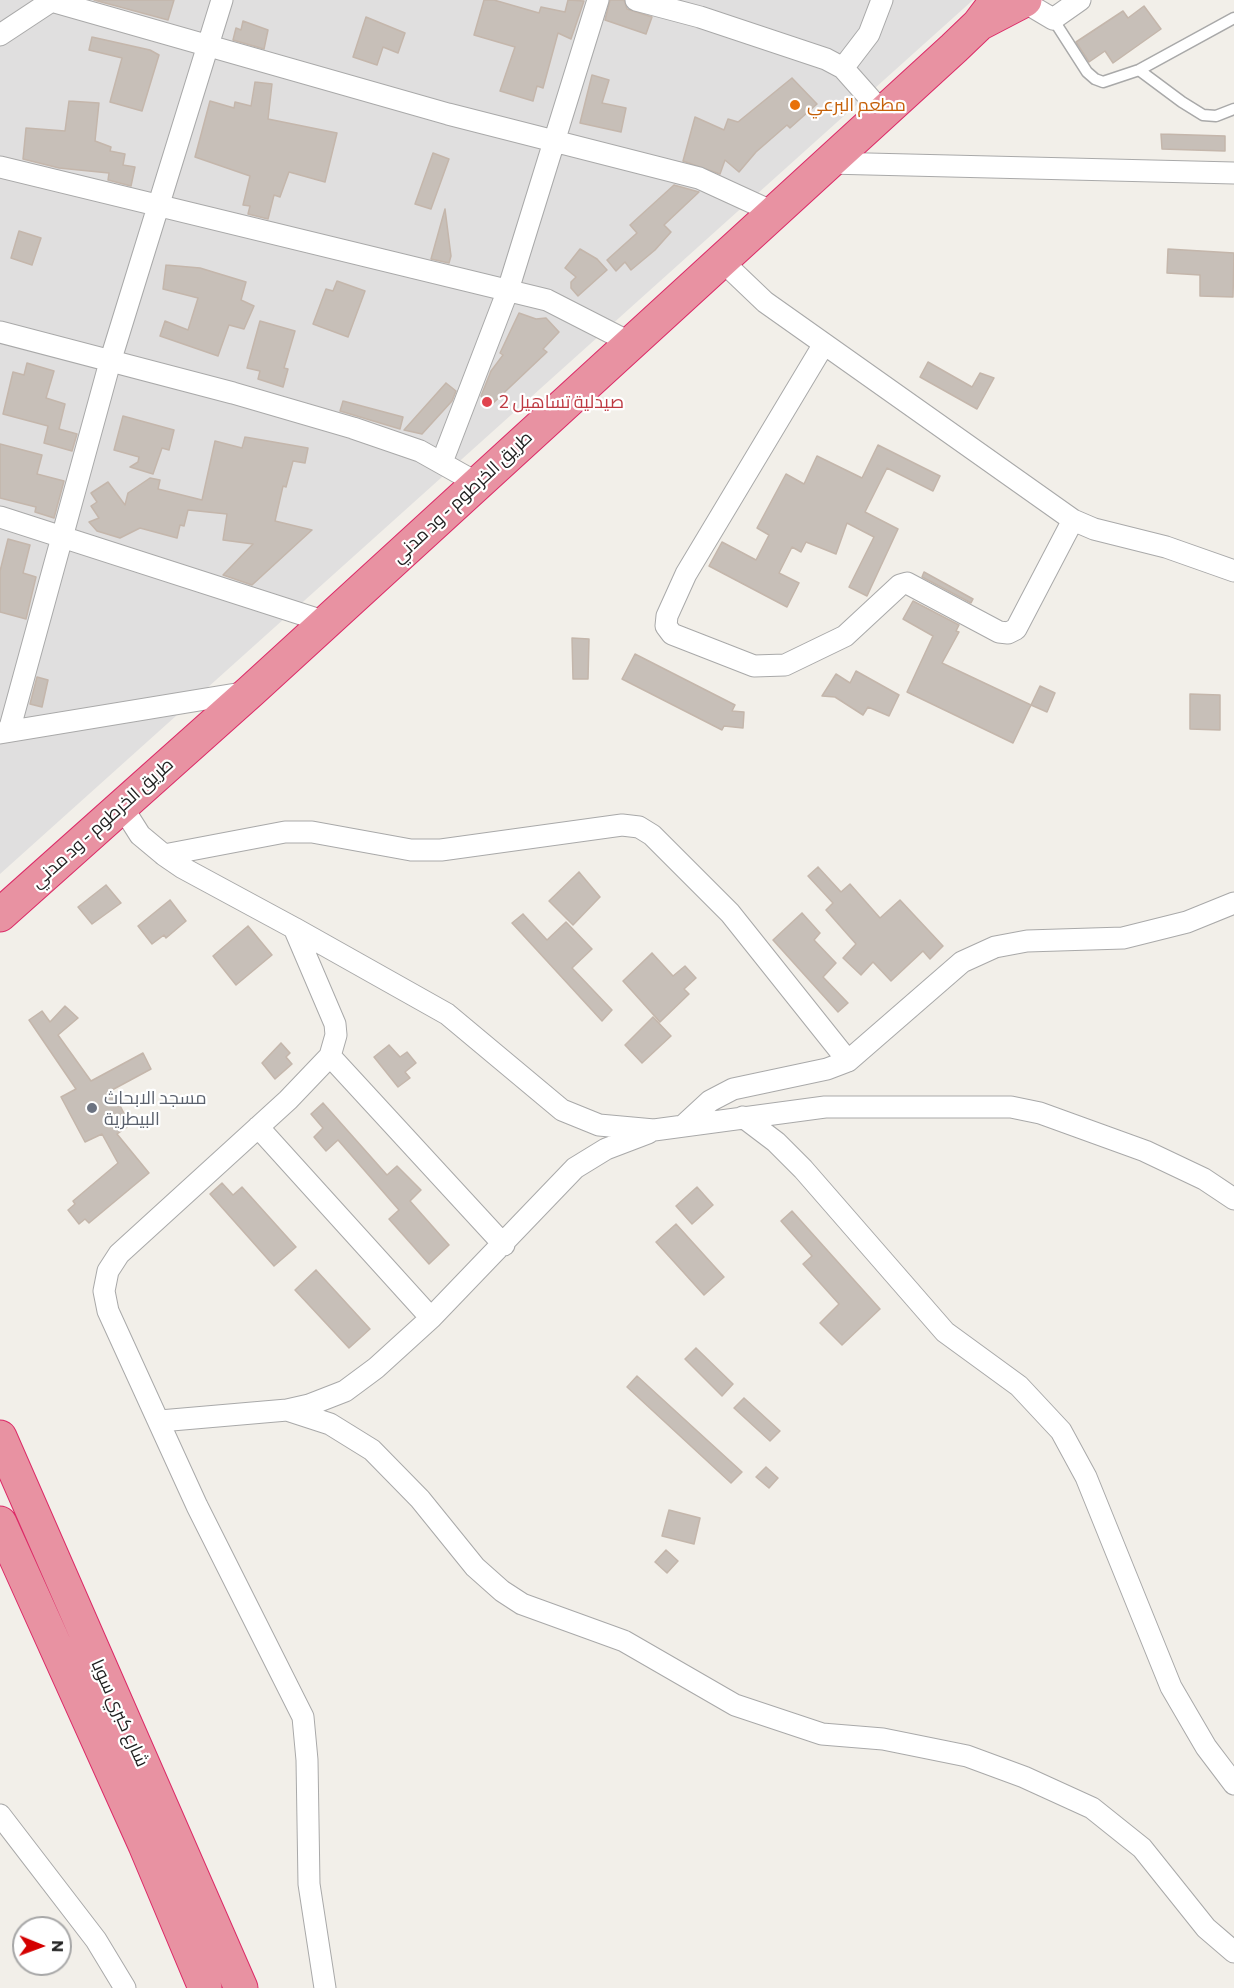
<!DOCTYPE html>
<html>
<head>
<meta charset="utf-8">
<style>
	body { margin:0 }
	#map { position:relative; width:1234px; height:1988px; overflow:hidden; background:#f2efe9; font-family:Commissioner,sans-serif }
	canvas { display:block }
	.north { position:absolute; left:12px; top:1916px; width:60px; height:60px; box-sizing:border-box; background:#fff; border:2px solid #a7a7a7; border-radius:50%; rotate:91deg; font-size:16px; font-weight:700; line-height:24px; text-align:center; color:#222 }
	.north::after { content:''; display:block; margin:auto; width:21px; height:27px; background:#d40000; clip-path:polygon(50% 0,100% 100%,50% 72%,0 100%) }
</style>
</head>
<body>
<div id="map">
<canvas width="1234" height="1988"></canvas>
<div class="north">N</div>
</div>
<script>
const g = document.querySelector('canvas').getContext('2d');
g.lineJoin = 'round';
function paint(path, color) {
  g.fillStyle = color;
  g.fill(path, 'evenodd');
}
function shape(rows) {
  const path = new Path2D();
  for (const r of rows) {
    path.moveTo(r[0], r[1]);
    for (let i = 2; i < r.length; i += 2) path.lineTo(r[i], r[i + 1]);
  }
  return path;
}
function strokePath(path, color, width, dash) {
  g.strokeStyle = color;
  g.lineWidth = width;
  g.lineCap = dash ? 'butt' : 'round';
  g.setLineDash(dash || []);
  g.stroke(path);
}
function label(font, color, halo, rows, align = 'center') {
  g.font = font + ' Commissioner,Cairo,sans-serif';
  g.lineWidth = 4.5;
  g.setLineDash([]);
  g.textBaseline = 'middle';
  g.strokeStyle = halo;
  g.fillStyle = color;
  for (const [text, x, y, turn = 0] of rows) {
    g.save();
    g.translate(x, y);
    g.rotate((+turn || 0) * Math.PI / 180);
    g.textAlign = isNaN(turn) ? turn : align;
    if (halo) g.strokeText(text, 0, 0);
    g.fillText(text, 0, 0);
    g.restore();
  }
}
const residential = shape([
	[0,0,973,0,0,874]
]);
const building = shape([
	[94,0,174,0,168,20,94,0],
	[484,0,494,0,539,13,541,7,565,12,568,0,584,1,571,39,558,33,543,88,537,86,533,101,500,91,515,47,474,35,484,0],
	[610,0,624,0,627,9,652,17,646,34,605,20,610,0],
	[1144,6,1161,29,1113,63,1105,51,1089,62,1076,42,1123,11,1128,18,1144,6],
	[366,17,405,33,398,53,383,47,377,65,353,57,366,17],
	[243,21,268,30,264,49,233,40,236,28,241,30,243,21],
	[92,37,150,50,159,55,142,111,110,102,122,58,89,50,92,37],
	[592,75,609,80,602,103,626,108,621,132,580,123,592,75],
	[792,78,817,104,790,128,787,125,756,152,739,172,725,160,720,174,683,161,695,117,724,130,728,119,738,122,792,78],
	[255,82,272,84,268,119,337,133,325,182,289,172,280,197,274,195,268,219,248,214,250,206,243,205,250,176,195,157,210,101,234,108,235,102,251,106,255,82],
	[69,101,99,103,95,141,111,147,110,151,125,154,123,165,135,167,131,186,108,180,109,173,59,168,23,159,26,128,65,131,69,101],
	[1161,134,1225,136,1225,151,1162,149,1161,134],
	[433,153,449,159,431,209,415,204,433,153],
	[674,185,699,192,664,225,671,232,655,250,631,270,625,262,616,271,607,260,637,233,630,225,674,185],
	[445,209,451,256,449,263,431,259,445,209],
	[19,231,41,238,32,265,11,258,19,231],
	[580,249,597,259,607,270,578,296,571,288,571,282,576,277,565,268,580,249],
	[1168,249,1234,253,1233,297,1200,296,1200,275,1167,273,1168,249],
	[166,265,200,268,246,282,241,300,254,306,244,329,229,325,218,356,160,336,165,321,188,330,198,298,163,289,166,265],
	[337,281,365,291,348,337,313,324,326,289,333,291,337,281],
	[519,313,536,319,546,318,559,332,543,349,547,352,490,406,481,396,491,371,503,355,500,353,519,313],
	[260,321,295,331,284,368,288,369,283,387,258,379,260,371,247,368,260,321],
	[928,362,972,387,980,373,994,378,977,409,920,377,928,362],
	[27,363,54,371,46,398,65,404,59,429,77,434,72,451,44,443,48,426,3,414,13,372,24,375,27,363],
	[446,383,456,391,452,401,422,434,404,430,446,383],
	[343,401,403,417,400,429,340,411,343,401],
	[123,416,174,430,169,450,162,448,153,474,130,467,138,462,139,457,114,450,123,416],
	[245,437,308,448,305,463,293,461,286,487,283,486,275,521,312,530,252,585,223,575,253,544,223,540,227,514,188,510,184,526,180,525,177,538,140,528,120,538,97,531,89,522,99,518,91,506,97,502,91,493,108,482,125,505,128,493,150,478,160,480,158,489,202,500,215,441,242,448,245,437],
	[0,444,42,455,37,474,64,481,54,518,35,512,36,507,0,498,0,444],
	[878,445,940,476,933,491,887,468,865,512,898,529,867,596,849,587,874,537,847,523,836,554,806,542,801,552,792,547,779,573,799,583,787,607,709,566,722,542,756,560,769,535,757,528,786,474,804,484,817,456,862,478,878,445],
	[8,539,30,545,23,573,36,577,26,619,0,612,0,571,8,539],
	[924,572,973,599,971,603,922,577,924,572],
	[913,601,959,625,956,631,959,632,942,663,1031,705,1013,743,907,692,933,636,903,619,913,601],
	[572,638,589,639,588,679,573,679,572,638],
	[635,654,735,705,732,711,744,712,743,728,724,726,722,730,622,679,635,654],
	[856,671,899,695,889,716,868,707,863,715,835,697,822,696,836,674,850,683,856,671],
	[37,677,48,680,42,707,30,704,37,677],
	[1040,686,1055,693,1047,712,1031,705,1040,686],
	[1190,694,1220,695,1220,730,1190,729,1190,694],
	[818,867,841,892,850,884,880,918,900,900,943,946,930,959,923,951,891,981,873,962,861,975,843,958,856,944,826,910,833,903,808,876,818,867],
	[579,872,600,897,573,925,549,901,579,872],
	[106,885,121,903,92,924,78,907,106,885],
	[170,900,186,921,166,938,164,935,152,944,138,926,170,900],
	[802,913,820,933,814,940,836,963,823,977,848,1003,838,1012,773,940,802,913],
	[523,914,547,940,566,922,592,949,572,968,612,1010,602,1021,512,923,523,914],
	[248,926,272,955,236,985,213,956,248,926],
	[652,953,673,976,685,966,696,978,684,989,689,994,660,1022,623,981,652,953],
	[65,1006,78,1018,58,1035,91,1081,143,1053,151,1069,112,1090,130,1125,117,1134,149,1173,89,1223,85,1219,79,1224,68,1210,75,1204,73,1201,118,1163,102,1134,85,1142,61,1097,76,1089,29,1020,42,1011,50,1022,65,1006],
	[653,1017,671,1036,642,1063,625,1045,653,1017],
	[281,1043,290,1053,286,1057,292,1064,275,1079,262,1063,281,1043],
	[389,1045,400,1057,407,1052,416,1063,405,1072,410,1078,398,1087,374,1057,389,1045],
	[323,1103,387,1175,397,1166,421,1190,410,1201,449,1245,429,1264,389,1219,399,1210,338,1140,326,1151,314,1137,323,1128,311,1114,323,1103],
	[222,1183,233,1195,242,1187,296,1247,274,1266,210,1194,222,1183],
	[697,1187,713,1205,692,1224,676,1206,697,1187],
	[792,1211,880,1309,842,1345,820,1323,839,1304,803,1264,812,1256,781,1221,792,1211],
	[676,1224,724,1277,704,1295,656,1242,676,1224],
	[316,1270,370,1329,349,1348,295,1290,316,1270],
	[696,1348,733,1384,722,1396,685,1359,696,1348],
	[637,1376,742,1472,731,1483,627,1387,637,1376],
	[744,1398,780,1431,770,1441,734,1408,744,1398],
	[766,1467,778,1478,769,1488,756,1477,766,1467],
	[669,1510,700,1518,694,1544,662,1536,669,1510],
	[666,1550,678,1561,667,1573,655,1562,666,1550]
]);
const lane = shape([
	[1053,19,1087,72,1095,79,1103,82,1139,70,1234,18],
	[1139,70,1182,102,1203,115,1216,116,1234,109]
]);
const street = shape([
	[636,0,700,17,826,59,843,68,882,112],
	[1021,0,1053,19,1080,0],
	[51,1,448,114,699,178,773,212],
	[0,35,53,0],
	[843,68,869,34,882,0],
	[828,163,1234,173],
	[0,167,547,300,631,343],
	[721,260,765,302,1073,520,1094,529,1166,547,1234,571],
	[0,332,233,393,353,428,420,451,477,483],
	[824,344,686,574,667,616,666,626,672,634,754,666,785,665,845,636,900,585,907,583,999,632,1008,633,1016,629,1073,520],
	[442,462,508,290,598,0],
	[0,517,326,622],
	[9,731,110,362,222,0],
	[0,733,248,692],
	[121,805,140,835,164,855,183,868,294,928,335,1024,336,1035,330,1056,288,1100,119,1254,108,1271,104,1291,108,1311,197,1506,303,1717,307,1760,309,1884,325,1988],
	[164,855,285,832,312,832,411,850,441,850,622,825,639,827,652,835,730,913,848,1061],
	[294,928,447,1014,562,1110,599,1125,654,1130,825,1107,1011,1107,1040,1113,1145,1151,1204,1179,1234,1199],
	[330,1056,504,1245],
	[743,1117,776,1142,803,1169,945,1332,1019,1386,1061,1431,1086,1477,1171,1687,1206,1747,1234,1784],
	[684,1125,710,1101,733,1089,827,1069,848,1061,962,962,995,947,1027,941,1123,938,1187,922,1234,903],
	[258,1127,431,1318],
	[287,1410,330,1424,372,1450,420,1499,475,1567,502,1591,522,1604,624,1641,735,1705,822,1734,883,1739,967,1756,1024,1777,1092,1808,1142,1848,1206,1928,1234,1952],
	[160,1421,287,1410,309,1405,345,1391,376,1368,431,1318,575,1168,606,1149,648,1133],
	[0,1815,96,1940,125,1988]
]);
const highway = shape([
	[979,24,1025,0],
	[0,915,251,691,954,48,978,25,997,0],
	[0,1437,241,1988],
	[0,1523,145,1845,205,1988]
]);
const markers = [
	[795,105,6,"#e8710a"],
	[487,402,6,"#e0444e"],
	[92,1108,6,"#6b7280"]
];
const foodNames = [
	["مطعم البرعي",807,105]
];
const healthNames = [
	["صيدلية تساهيل 2",499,402]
];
const streetNames = [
	["طريق الخرطوم - ود مدني",462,497,-43],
	["طريق الخرطوم - ود مدني",102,823,-42],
	["شارع كبري سوبا",120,1713,66]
];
const worshipNames = [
	["مسجد الابحاث",104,1098],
	["البيطرية",104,1119]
];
paint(residential, '#e0dfdf');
paint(building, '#c7bfb8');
strokePath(building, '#c4b6ab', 1.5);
strokePath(lane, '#a9a9a9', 13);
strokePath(street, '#a9a9a9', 23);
strokePath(highway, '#dc2a67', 35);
strokePath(lane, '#fff', 10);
strokePath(street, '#fff', 21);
strokePath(highway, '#e892a2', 33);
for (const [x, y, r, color] of markers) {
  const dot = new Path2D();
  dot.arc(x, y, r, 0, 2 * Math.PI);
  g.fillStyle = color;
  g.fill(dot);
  strokePath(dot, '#fff', 2);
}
label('18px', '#c56008', '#fff', foodNames, 'left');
label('18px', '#be3a42', '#fff', healthNames, 'left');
label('18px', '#222', '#fff', streetNames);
label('18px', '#5b616d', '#fff', worshipNames, 'left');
</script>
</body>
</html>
